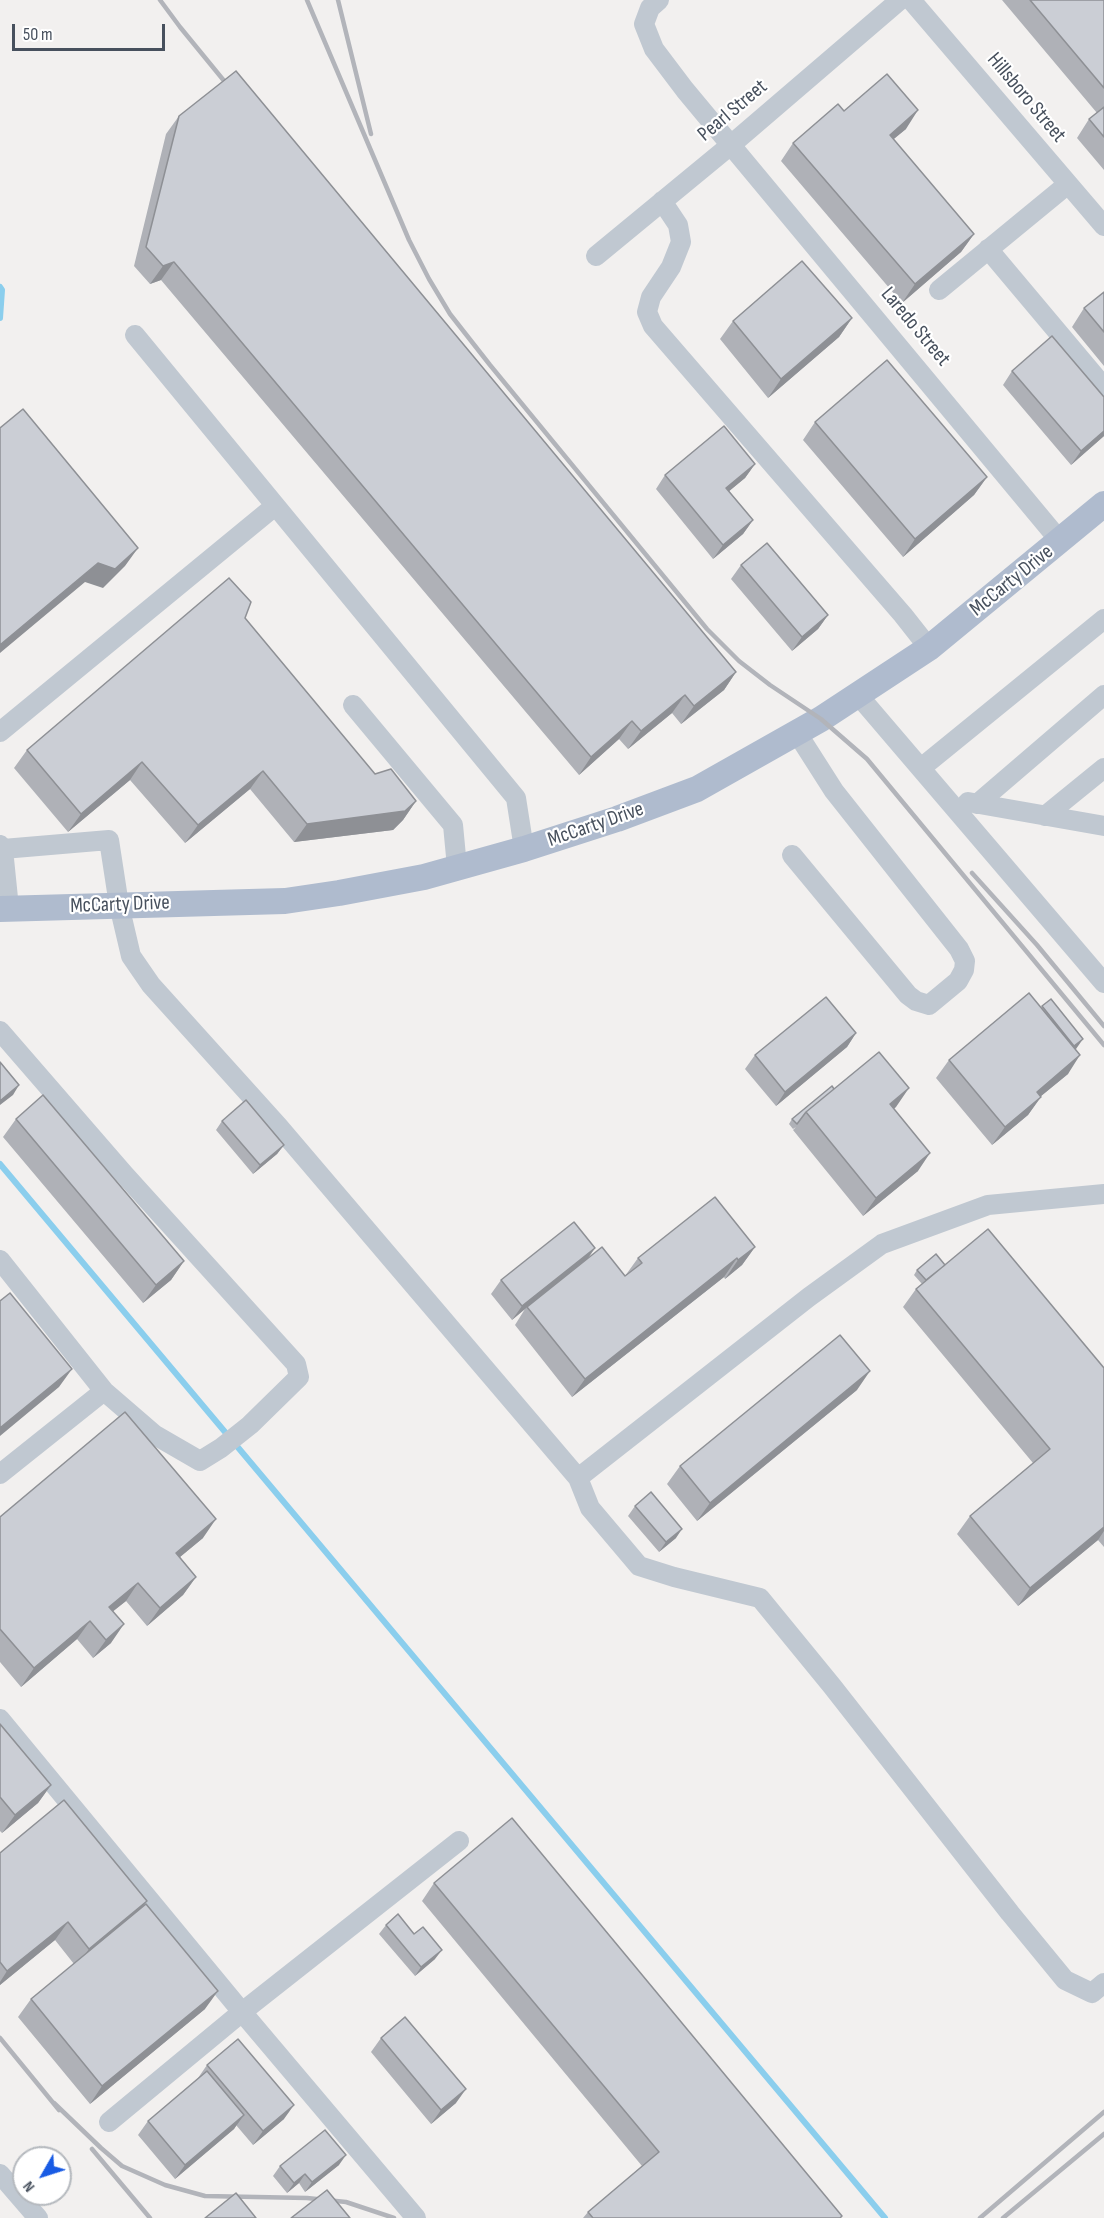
<!DOCTYPE html>
<html>
<head>
<meta charset="utf-8">
<style>
	body { margin:0 }
	#map { position:relative; width:1104px; height:2218px; overflow:hidden; background:#f2f0ef; font-family:"Sofia Sans Condensed",sans-serif }
	canvas { display:block }
	.north { position:absolute; left:12px; top:2146px; width:60px; height:60px; box-sizing:border-box; background:#fff; border:2px solid #b5b9be; border-radius:50%; rotate:231deg; font-size:16px; font-weight:700; line-height:24px; text-align:center; color:#47505d }
	.north::after { content:''; display:block; margin:auto; width:21px; height:27px; background:#185be4; clip-path:polygon(50% 0,100% 100%,50% 72%,0 100%) }
	.scale { position:absolute; left:12px; top:24px; width:153px; height:27px; box-sizing:border-box; border:3px solid #47505d; border-top:0; padding-left:8px; font-size:18px; line-height:21px; white-space:nowrap; color:#47505d; -webkit-text-stroke:4px #fff; paint-order:stroke }
</style>
</head>
<body>
<div id="map">
<canvas width="1104" height="2218"></canvas>
<div class="north">N</div>
<div class="scale">50 m</div>
</div>
<script>
const g = document.querySelector('canvas').getContext('2d');
g.lineJoin = 'round';
function shape(rows) {
  const path = new Path2D();
  for (const r of rows) {
    path.moveTo(r[0], r[1]);
    for (let i = 2; i < r.length; i += 2) path.lineTo(r[i], r[i + 1]);
  }
  return path;
}
function strokePath(path, color, width, dash) {
  g.strokeStyle = color;
  g.lineWidth = width;
  g.lineCap = dash ? 'butt' : 'round';
  g.setLineDash(dash || []);
  g.stroke(path);
}
function paint(path, color) {
  g.fillStyle = color;
  g.fill(path, 'evenodd');
}
function label(font, color, halo, rows, align = 'center') {
  g.font = font + ' "Sofia Sans Condensed",sans-serif';
  g.lineWidth = 4.5;
  g.setLineDash([]);
  g.textBaseline = 'middle';
  g.strokeStyle = halo;
  g.fillStyle = color;
  for (const [text, x, y, turn = 0] of rows) {
    g.save();
    g.translate(x, y);
    g.rotate((+turn || 0) * Math.PI / 180);
    g.textAlign = isNaN(turn) ? turn : align;
    if (halo) g.strokeText(text, 0, 0);
    g.fillText(text, 0, 0);
    g.restore();
  }
}
const stream = shape([
	[0,287,2,290,0,318],
	[0,1164,885,2218]
]);
const minor = shape([
	[659,0,650,8,644,24,654,49,685,90,1060,541],
	[911,0,1104,226],
	[662,201,678,225,681,242,671,267,651,297,647,312,653,326,903,615,929,648],
	[988,249,1104,387],
	[596,256,732,144,900,0],
	[939,290,1068,184],
	[135,335,516,798,524,849],
	[858,695,1104,983],
	[353,705,453,825,457,867],
	[0,732,275,506],
	[921,768,1104,619],
	[968,802,1104,826],
	[977,804,1104,695],
	[1045,816,1104,768],
	[0,845,3,849,9,908],
	[3,849,109,840,119,905,131,956,151,985,279,1127,578,1478],
	[792,855,908,995,916,1001,929,1005,958,981,964,970,965,961,959,949,834,791,797,733],
	[0,1031,124,1174,296,1364,299,1377,250,1425,221,1448,200,1461,155,1435,104,1391],
	[1104,1194,988,1205,882,1244,809,1297,578,1478,590,1508,639,1566,674,1577,760,1598,832,1686,1010,1913,1065,1980,1092,1993,1104,1983],
	[0,1260,104,1391,0,1474],
	[0,1719,242,2012,109,2122],
	[0,2174,38,2218],
	[416,2218,242,2012,459,1841]
]);
const major = shape([
	[0,909,285,901,339,893,424,877,524,849,617,819,697,789,821,719,929,648,1104,504]
]);
const rail = shape([
	[160,0,180,27,234,93],
	[307,0,409,240,429,279,450,314,490,365,707,629,739,661,770,685,821,719,867,759,1104,1045],
	[338,0,371,134],
	[972,873,1037,945,1104,1026],
	[0,2038,59,2110],
	[54,2103,101,2148,122,2166,165,2185,205,2196,307,2198,346,2202,394,2218],
	[92,2149,150,2218],
	[980,2218,1104,2112],
	[1003,2218,1104,2134]
]);
const wall = shape([
	[1002,0,1104,0,1104,170,1077,138,1089,119,1097,113],
	[844,111,906,129,893,139,974,234,961,252,902,303,781,161,793,143],
	[179,116,736,672,724,690,681,724,672,713,628,749,619,739,579,775,161,280,150,284,134,266,166,134],
	[1104,292,1104,366,1072,327,1084,308],
	[852,318,839,337,768,398,720,339,733,321],
	[1012,371,1104,436,1071,465,1003,385],
	[815,422,987,477,974,495,903,557,803,440],
	[755,464,745,478,729,491,753,520,743,534,713,559,656,489,665,475],
	[741,565,828,615,818,629,792,651,731,579],
	[245,618,375,774,416,801,403,820,393,830,294,842,250,789,185,843,130,780,68,832,14,768,27,750],
	[1051,999,1075,1049,1068,1074,1041,1096,1028,1115,992,1145,936,1078,949,1060,1041,1008],
	[856,1033,847,1047,776,1106,745,1069,755,1055],
	[834,1089,896,1107,894,1108,918,1171,863,1216,793,1130,796,1127,793,1129,789,1124,792,1119],
	[16,1119,184,1261,171,1280,143,1303,3,1137],
	[222,1121,284,1145,277,1154,253,1174,216,1130],
	[755,1247,742,1265,725,1279,724,1277,572,1397,515,1325,525,1309,512,1320,491,1294,501,1280,595,1248,587,1260,625,1276,638,1258],
	[945,1265,1104,1368,1104,1547,1098,1540,1018,1606,957,1534,970,1516,1033,1463,903,1307,916,1289,922,1284,914,1275,917,1270],
	[857,1390,697,1521,667,1484,680,1466],
	[635,1506,676,1538,659,1552,628,1516],
	[0,1517,203,1538,180,1557,196,1577,183,1595,147,1626,126,1601,113,1611,111,1643,93,1658,77,1639,21,1687,0,1662],
	[0,1724,51,1785,38,1803,2,1833,0,1831],
	[0,1853,143,1907,205,2009,90,2104,18,2017,31,1999,74,1964,55,1940,0,1985],
	[434,1883,841,2218,583,2218,588,2212,642,2166,422,1901],
	[386,1925,414,1934,435,1959,415,1976,379,1934],
	[381,2038,456,2103,431,2124,371,2052],
	[207,2065,284,2119,253,2145,236,2125,234,2129,175,2179,138,2135,148,2121,198,2078],
	[339,2165,305,2192,299,2183,287,2193,273,2176,280,2166]
]);
const shadedWall = shape([
	[918,110,906,129,877,153,890,135],
	[974,234,961,252,902,303,915,284],
	[174,262,161,280,150,284,163,266],
	[852,318,839,337,768,398,781,379],
	[1104,431,1104,436,1071,465,1081,451],
	[755,464,745,478,716,502,726,488],
	[987,477,974,495,903,557,915,539],
	[753,520,743,534,713,559,723,545],
	[138,548,125,566,103,588,85,582,0,653,0,645,98,563],
	[828,615,818,629,792,651,802,637],
	[736,672,724,690,681,724,694,706],
	[685,695,672,713,628,749,641,731],
	[632,721,619,739,579,775,591,757],
	[142,762,130,780,68,832,81,814],
	[263,771,250,789,185,843,198,825],
	[416,801,403,820,393,830,294,842,307,824],
	[856,1033,847,1047,776,1106,785,1092],
	[1083,1039,1076,1049,1068,1056,1074,1046],
	[1080,1055,1068,1074,1024,1110,1037,1092],
	[19,1085,13,1095,0,1105,0,1101],
	[909,1088,896,1107,877,1122,890,1104],
	[1041,1097,1028,1115,992,1145,1005,1127],
	[284,1145,277,1154,253,1174,260,1165],
	[930,1153,918,1171,863,1216,876,1198],
	[755,1247,742,1265,725,1279,738,1260],
	[595,1248,585,1262,527,1307,525,1309,512,1320,522,1306],
	[737,1258,724,1277,572,1397,585,1379],
	[184,1261,171,1280,143,1303,156,1285],
	[72,1369,59,1387,0,1436,0,1428],
	[870,1371,857,1390,697,1521,710,1503],
	[216,1519,203,1538,163,1571,176,1553],
	[1104,1527,1104,1531,1098,1540,1018,1606,1030,1588],
	[682,1529,676,1538,659,1552,666,1542],
	[196,1577,183,1595,147,1626,160,1608],
	[138,1583,126,1601,96,1625,109,1607],
	[90,1621,77,1639,21,1687,34,1668],
	[124,1624,111,1643,93,1658,106,1640],
	[51,1785,38,1803,2,1833,15,1815],
	[147,1901,134,1920,76,1967,89,1949],
	[68,1922,55,1940,0,1985,0,1982,7,1971],
	[442,1950,435,1959,415,1976,421,1967],
	[218,1991,205,2009,90,2104,102,2086],
	[466,2089,456,2103,431,2124,441,2110],
	[294,2105,284,2119,253,2145,263,2131],
	[244,2115,234,2129,175,2179,185,2165],
	[346,2155,339,2165,305,2192,312,2182],
	[305,2174,299,2183,287,2193,294,2183]
]);
const building = shape([
	[1030,0,1104,0,1104,88,1030,0],
	[236,71,736,672,694,706,685,695,641,731,632,721,591,757,174,262,163,266,146,247,179,116,236,71],
	[887,74,918,110,890,135,974,234,915,284,793,143,838,104,844,111,887,74],
	[1104,107,1104,137,1089,119,1104,107],
	[802,261,852,318,781,379,733,321,802,261],
	[1104,292,1104,332,1084,308,1104,292],
	[1052,336,1104,397,1104,431,1081,451,1012,371,1052,336],
	[887,360,987,477,915,539,815,422,887,360],
	[23,409,138,548,115,569,98,563,0,645,0,428,23,409],
	[724,426,755,464,726,488,753,520,723,545,665,475,724,426],
	[767,543,828,615,802,637,741,565,767,543],
	[229,578,251,602,245,618,375,774,391,769,416,801,405,811,307,824,263,771,198,825,142,762,81,814,27,750,229,578],
	[1029,993,1080,1055,1037,1092,1041,1097,1005,1127,949,1060,1029,993],
	[826,997,856,1033,785,1092,755,1055,826,997],
	[1051,999,1083,1039,1074,1046,1042,1006,1051,999],
	[879,1052,909,1088,890,1104,930,1153,876,1198,806,1112,879,1052],
	[0,1062,19,1085,0,1101,0,1062],
	[832,1086,834,1089,806,1112,797,1124,792,1119,832,1086],
	[43,1095,184,1261,156,1285,16,1119,43,1095],
	[246,1100,284,1145,260,1165,222,1121,246,1100],
	[715,1197,755,1247,738,1260,737,1258,585,1379,527,1307,602,1247,625,1276,642,1263,638,1258,715,1197],
	[574,1222,595,1248,522,1306,501,1280,574,1222],
	[988,1229,1104,1368,1104,1527,1030,1588,970,1516,1050,1449,916,1289,988,1229],
	[936,1254,945,1265,926,1280,917,1270,936,1254],
	[10,1293,72,1369,0,1428,0,1301,10,1293],
	[840,1335,870,1371,710,1503,680,1466,840,1335],
	[125,1412,216,1519,176,1553,196,1577,160,1608,138,1583,109,1607,124,1624,106,1640,90,1621,34,1668,0,1629,0,1517,125,1412],
	[651,1492,682,1529,666,1542,635,1506,651,1492],
	[0,1724,51,1785,15,1815,0,1797,0,1724],
	[64,1800,147,1901,89,1949,68,1922,7,1971,0,1962,0,1853,64,1800],
	[512,1818,842,2216,840,2218,593,2218,588,2212,659,2152,434,1883,512,1818],
	[146,1904,218,1991,102,2086,31,1999,146,1904],
	[398,1914,414,1934,423,1927,442,1950,421,1967,386,1925,398,1914],
	[405,2017,466,2089,441,2110,381,2038,405,2017],
	[238,2039,294,2105,263,2131,207,2065,238,2039],
	[207,2071,244,2115,185,2165,148,2121,207,2071],
	[325,2130,346,2155,312,2182,305,2174,294,2183,280,2166,325,2130],
	[327,2190,350,2218,291,2218,327,2190],
	[236,2193,256,2218,205,2218,236,2193]
]);
const streetNames = [
	["Hillsboro Street",1026,98,50],
	["Pearl Street",733,111,-40],
	["Laredo Street",915,327,50],
	["McCarty Drive",1012,581,-39],
	["McCarty Drive",596,825,-19],
	["McCarty Drive",120,905,-2]
];
strokePath(stream, '#8bceed', 6);
strokePath(minor, '#c0c8d1', 20);
strokePath(major, '#afbbce', 26);
strokePath(rail, '#b2b4ba', 4.5);
paint(wall, '#afb1b7');
paint(shadedWall, '#8e9095');
paint(building, '#cbced5');
strokePath(building, '#8e9095', 1.5);
label('21px', '#47505d', '#fff', streetNames);
</script>
</body>
</html>
